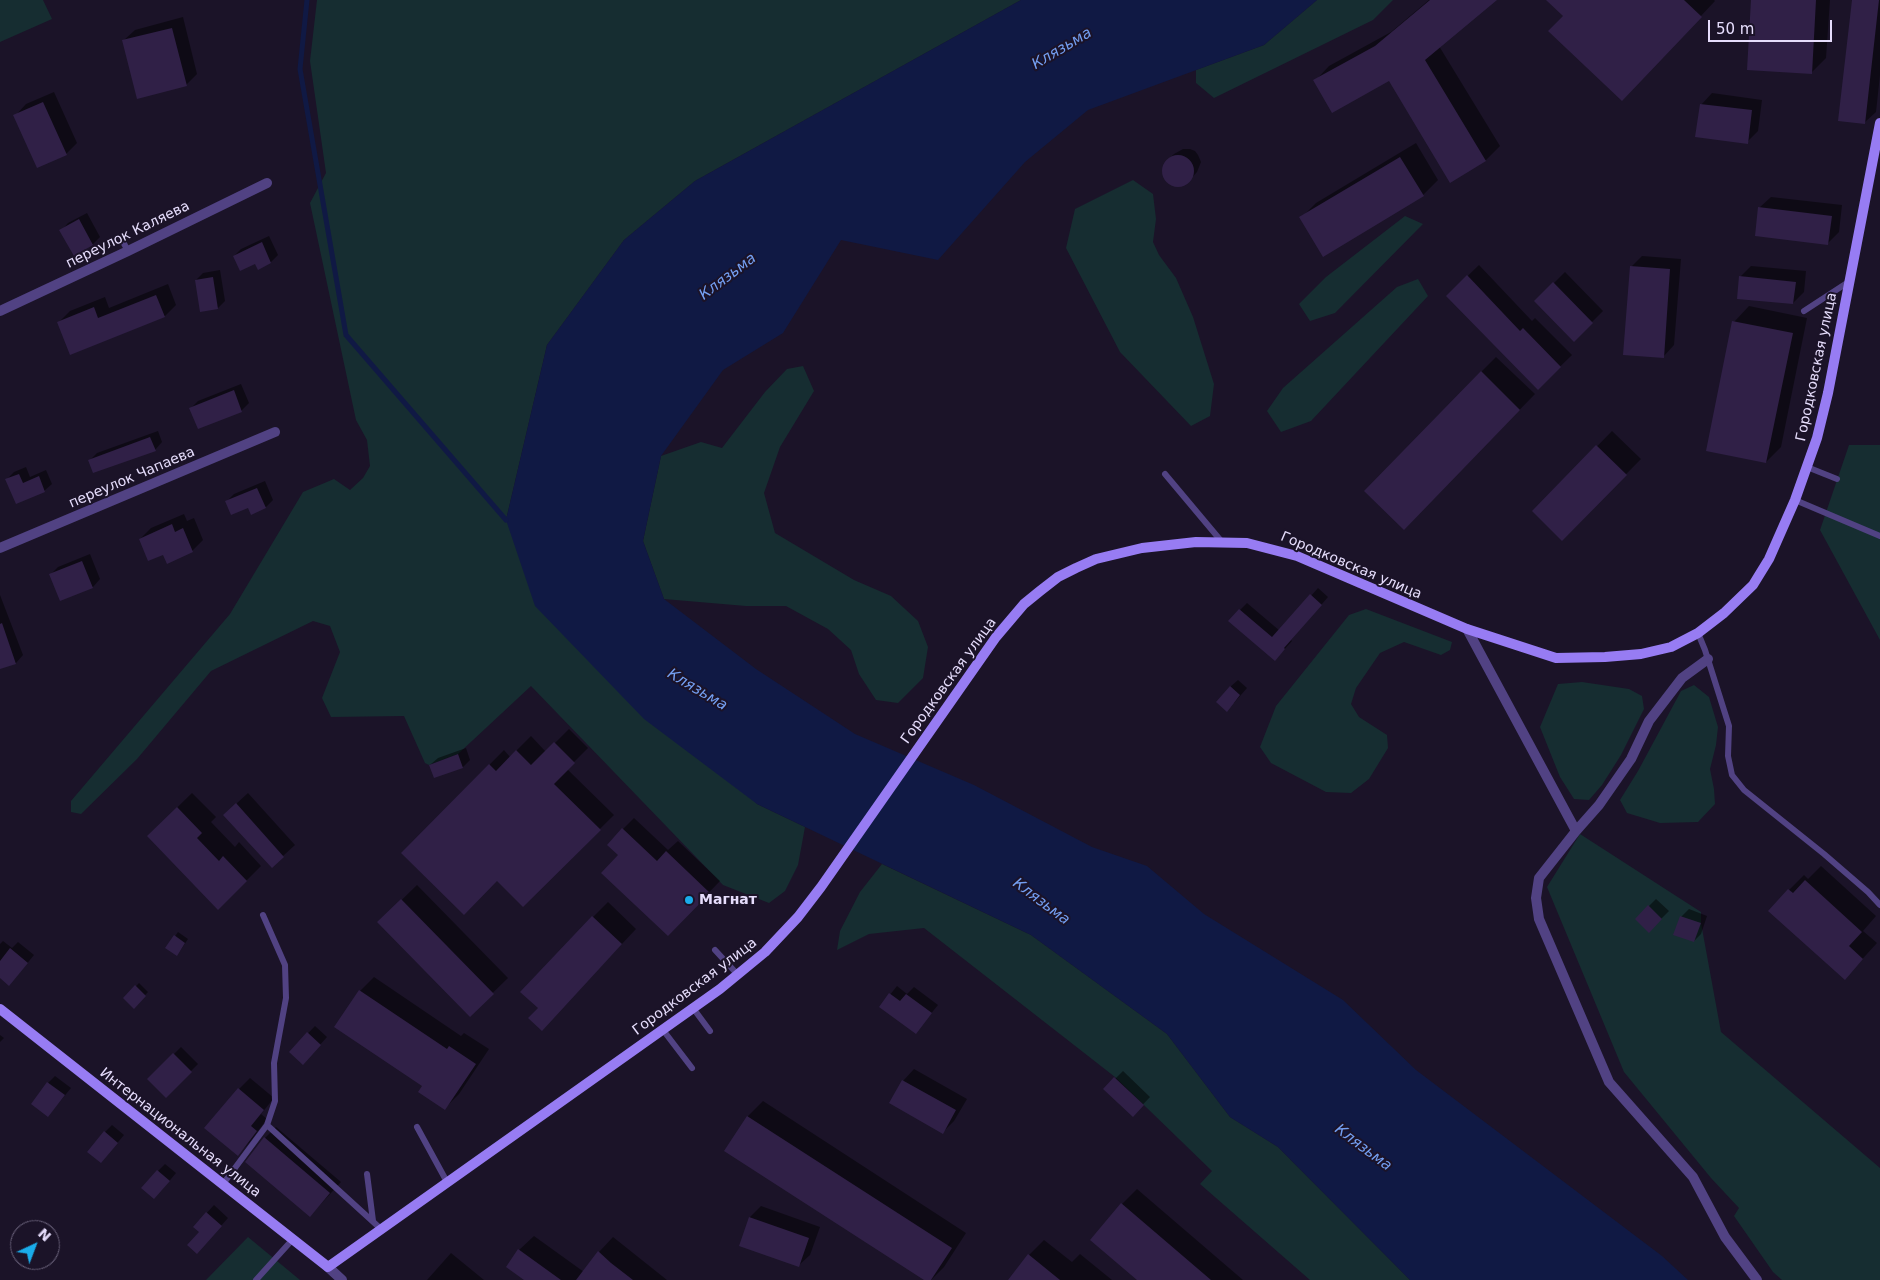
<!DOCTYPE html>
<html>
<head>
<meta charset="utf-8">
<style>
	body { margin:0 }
	#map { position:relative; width:1880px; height:1280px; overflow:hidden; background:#1b1328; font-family:"DejaVu Sans",sans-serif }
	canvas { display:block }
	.north { position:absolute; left:10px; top:1220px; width:50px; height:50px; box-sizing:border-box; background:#1b1328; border:1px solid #6c647d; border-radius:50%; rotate:43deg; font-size:14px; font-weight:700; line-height:20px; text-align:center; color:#e6ddfc }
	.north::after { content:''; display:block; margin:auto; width:18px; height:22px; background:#1aacea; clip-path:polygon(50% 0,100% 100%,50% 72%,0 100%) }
	.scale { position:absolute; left:1708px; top:20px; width:124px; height:22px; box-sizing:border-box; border:2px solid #e6ddfc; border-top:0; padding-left:6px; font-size:15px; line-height:18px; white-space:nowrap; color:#e6ddfc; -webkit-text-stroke:4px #1b1328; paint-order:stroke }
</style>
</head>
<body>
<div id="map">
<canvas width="1880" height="1280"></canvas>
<div class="north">N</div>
<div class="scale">50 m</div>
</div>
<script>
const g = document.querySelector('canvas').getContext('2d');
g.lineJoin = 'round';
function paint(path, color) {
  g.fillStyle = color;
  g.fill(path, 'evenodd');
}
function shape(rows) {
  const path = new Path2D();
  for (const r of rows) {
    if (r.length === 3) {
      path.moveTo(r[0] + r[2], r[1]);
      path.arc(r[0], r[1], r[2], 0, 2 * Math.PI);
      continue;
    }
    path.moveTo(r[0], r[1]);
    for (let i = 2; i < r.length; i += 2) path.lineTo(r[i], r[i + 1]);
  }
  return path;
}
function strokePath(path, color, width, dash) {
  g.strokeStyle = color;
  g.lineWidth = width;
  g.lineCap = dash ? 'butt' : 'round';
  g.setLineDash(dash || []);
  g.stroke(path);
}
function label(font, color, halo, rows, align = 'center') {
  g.font = font + ' "DejaVu Sans",sans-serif';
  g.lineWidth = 4;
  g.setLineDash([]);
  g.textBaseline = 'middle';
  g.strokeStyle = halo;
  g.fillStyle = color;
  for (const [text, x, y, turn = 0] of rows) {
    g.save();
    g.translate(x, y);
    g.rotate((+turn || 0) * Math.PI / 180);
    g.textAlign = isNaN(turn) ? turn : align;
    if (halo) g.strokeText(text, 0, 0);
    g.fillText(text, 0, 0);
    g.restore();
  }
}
const green = shape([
	[0,0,43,0,52,19,0,42],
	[317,0,1021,0,695,181,624,240,547,345,506,520,757,804,805,827,798,865,785,891,769,903,723,885,531,686,458,754,429,765,425,763,404,716,331,717,322,698,340,652,330,626,313,621,211,671,137,759,81,814,71,812,71,801,230,614,303,492,334,479,350,490,363,478,370,466,367,440,356,420,310,203,326,173,310,61],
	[1317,0,1393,0,1373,20,1214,98,1196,83,1196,70,1264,45],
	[1133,180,1153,194,1156,219,1153,242,1159,255,1176,278,1193,317,1214,384,1210,416,1191,426,1120,352,1066,248,1075,209],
	[1405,216,1423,224,1335,313,1310,321,1299,304,1326,277],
	[1418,279,1428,296,1311,421,1281,432,1267,411,1283,388,1397,287],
	[803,366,814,391,780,447,764,493,775,533,854,580,891,596,918,621,928,647,923,678,898,703,876,700,859,674,851,650,828,629,786,606,746,606,664,599,643,541,661,456,701,442,722,448,765,392,787,369],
	[1849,445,1880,445,1880,640,1820,530],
	[1366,609,1452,642,1450,650,1441,655,1404,642,1380,653,1356,688,1351,704,1359,717,1387,735,1388,748,1369,779,1351,793,1326,792,1271,763,1260,747,1276,706,1349,615],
	[1582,682,1629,689,1642,696,1644,709,1621,755,1602,785,1589,800,1574,799,1560,777,1540,727,1558,684],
	[1694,685,1709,697,1718,727,1716,745,1710,769,1714,789,1715,804,1698,822,1660,823,1627,813,1620,800,1638,771,1681,691],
	[1580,834,1701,912,1701,923,1721,1032,1880,1168,1880,1280,1782,1280,1773,1272,1734,1216,1739,1208,1711,1178,1624,1072,1547,887],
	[882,864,1031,935,1167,1034,1230,1117,1278,1147,1410,1280,1310,1280,1200,1184,1212,1171,1115,1077,924,928,869,934,837,950,840,931,860,892],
	[248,1237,300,1280,206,1280]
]);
const water = shape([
	[1021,0,1317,0,1264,45,1088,110,1025,162,938,260,841,240,783,333,723,370,661,456,643,541,664,599,756,669,855,734,974,785,1092,847,1147,866,1204,914,1343,1000,1416,1070,1662,1256,1688,1280,1410,1280,1278,1147,1230,1117,1167,1034,1031,935,757,804,644,719,535,606,506,520,547,345,624,240,695,181]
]);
const shadow = shape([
	[1429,0,1495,0,1439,46,1500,146,1486,160,1451,181,1389,79,1315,81,1329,66,1391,32],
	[1548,0,1714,0,1715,1,1636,85],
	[1752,0,1830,0,1826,58,1811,73],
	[1854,0,1880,0,1880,75,1876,112,1864,123],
	[183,17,197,74,186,85,123,41,135,30],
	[54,92,77,143,66,154,15,116,26,104],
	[1712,93,1762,100,1758,131,1747,142,1701,105],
	[1416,143,1438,180,1423,195,1301,218,1316,203],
	[1183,149,1190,149,1195,151,1198,155,1201,162,1197,172,1186,184,1178,186,1167,181,1163,172,1166,162,1174,154],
	[1771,197,1842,205,1839,232,1828,243,1759,208],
	[87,213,100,237,93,244,74,254,61,231,68,223],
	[269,236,278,255,271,262,255,262,234,256,241,249],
	[1642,256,1681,259,1674,345,1663,357,1631,267],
	[1479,265,1532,321,1535,318,1572,355,1538,388,1447,296],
	[1751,266,1806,271,1804,292,1793,303,1740,277],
	[220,270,225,301,218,308,196,280,203,273],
	[1565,272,1603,311,1574,340,1536,301],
	[168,284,176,305,165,316,59,322,70,311,105,297,109,308],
	[1749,306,1807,318,1781,447,1766,462,1734,322],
	[1496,357,1535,394,1419,513,1481,372],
	[241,384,249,403,241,411,191,408,198,401],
	[158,431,162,442,155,450,90,460,97,453],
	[1612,431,1641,459,1562,539,1534,511],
	[26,467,30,477,46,470,52,484,44,491,7,479,14,472],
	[265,481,273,500,266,507,226,502,234,494],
	[184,514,187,521,194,518,203,540,192,551,163,553,140,539,151,528],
	[90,554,100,579,93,587,61,600,51,574,58,567],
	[1318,588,1328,597,1291,640,1292,641,1282,652,1240,610,1247,603,1280,631],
	[0,595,23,655,16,663,0,668],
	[1238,680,1247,688,1234,703,1230,687],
	[569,729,588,748,567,769,614,815,523,905,497,879,402,853,504,750,510,757,531,736,546,752],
	[466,748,470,760,463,767,430,765,438,758],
	[192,793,216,817,211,822,235,847,239,842,261,866,246,881,148,836],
	[248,793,295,845,272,866,236,804],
	[634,818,668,850,678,841,720,881,668,935,620,855,623,829],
	[1821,866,1876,916,1863,931,1877,943,1845,978,1789,890,1804,875,1808,879],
	[417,885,508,978,470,1015,379,922],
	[1656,899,1669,911,1649,931,1636,919],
	[608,902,636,929,556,1014,540,1008,593,917],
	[1689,909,1707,916,1701,934,1694,941,1681,917],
	[178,932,188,939,180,951,167,948],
	[3,941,12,948,18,942,34,955,16,977,0,977,0,944],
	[374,977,461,1036,464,1033,489,1049,459,1094,445,1108,424,1086,360,991],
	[139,983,148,992,134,1007,125,998],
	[897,986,907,994,914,987,938,1005,916,1032,881,1006],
	[315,1026,327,1037,310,1056,290,1052],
	[0,1035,4,1038,0,1042],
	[181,1047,198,1064,166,1096,149,1079],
	[914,1069,967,1099,954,1121,943,1132,903,1081],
	[1123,1071,1150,1097,1133,1115,1105,1089],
	[55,1076,71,1088,48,1116,48,1083],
	[250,1078,274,1098,261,1114,267,1119,249,1143,238,1154,239,1089],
	[763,1101,966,1233,944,1267,931,1280,926,1280,726,1151,748,1116],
	[112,1125,124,1135,108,1154,105,1132],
	[276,1127,341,1182,310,1216,247,1162,265,1138],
	[165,1164,176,1173,161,1191,158,1171],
	[1137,1189,1243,1280,1139,1280,1122,1204],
	[214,1205,228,1218,204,1245,201,1232,194,1227],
	[761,1206,820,1227,810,1255,798,1266,740,1245,750,1217],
	[534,1236,584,1272,599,1252,613,1237,667,1280,526,1280,519,1250],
	[51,1239,59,1247,50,1256,50,1240],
	[1044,1240,1072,1262,1080,1254,1112,1280,1017,1280,1029,1255],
	[451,1253,484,1280,427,1280]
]);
const stream = shape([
	[307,0,300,69,346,335,506,520]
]);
const building = shape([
	[1430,0,1497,0,1425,60,1486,161,1450,183,1389,81,1332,113,1313,80,1375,46],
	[1546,0,1684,0,1702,17,1622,101,1548,31,1563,16],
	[1751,0,1816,0,1812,74,1747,70],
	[1852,0,1879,0,1865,124,1838,121],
	[172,28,187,86,137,99,122,40],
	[43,102,67,155,37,168,13,115],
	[1700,104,1752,110,1748,144,1695,137],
	[1178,171,16],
	[1400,157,1424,196,1323,257,1299,217],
	[1758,207,1832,216,1828,245,1755,236],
	[79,219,93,245,74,256,59,230],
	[262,242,271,263,258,270,255,264,240,271,233,256],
	[1630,266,1670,269,1664,358,1623,355],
	[1467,275,1520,331,1523,328,1561,367,1538,390,1446,296],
	[1739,276,1796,282,1793,304,1737,299],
	[213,277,218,309,200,312,195,280],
	[1553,282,1593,323,1574,342,1534,301],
	[156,295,165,317,70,355,57,322,94,307,98,318],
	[1732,321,1793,333,1766,463,1706,451],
	[1481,371,1520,410,1404,530,1364,491],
	[234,390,242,412,198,429,189,408],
	[150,437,156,451,93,473,88,460],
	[1596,445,1627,475,1562,541,1532,511],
	[19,474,23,483,39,476,45,492,16,504,5,479],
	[257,488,266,508,251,515,248,508,231,515,225,501],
	[172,524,175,532,183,528,193,552,167,564,163,555,148,561,139,539],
	[82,561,93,588,60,601,49,574],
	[1310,594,1322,605,1284,648,1285,649,1275,661,1228,621,1239,609,1272,637],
	[2,623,16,664,0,669,0,624],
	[1230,686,1240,695,1227,712,1216,702],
	[554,742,575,763,554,784,601,830,523,907,497,881,464,915,401,853,489,764,496,771,516,750,531,765],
	[458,754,463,768,434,778,429,765],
	[236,803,284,857,272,868,223,815],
	[177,807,202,833,197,838,219,861,223,856,247,881,218,910,147,836],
	[622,828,657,861,666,851,710,893,668,936,601,873,618,855,607,845],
	[1805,880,1862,932,1849,946,1863,959,1845,980,1768,911,1788,889,1793,893],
	[401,899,494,994,470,1017,377,922],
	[1648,905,1662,919,1649,933,1635,919],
	[592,916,622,944,542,1031,528,1018,538,1008,520,992],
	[1680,916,1701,923,1694,942,1673,935],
	[174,935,185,943,177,956,165,948],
	[10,948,28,963,9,986,0,978,0,961],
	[135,985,146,996,134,1009,123,998],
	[359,990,447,1049,449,1046,476,1064,445,1110,418,1092,422,1086,334,1027],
	[889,993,900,1001,906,994,932,1013,916,1034,879,1007],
	[307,1032,321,1045,303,1065,289,1052],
	[173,1053,192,1072,166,1098,147,1079],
	[1114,1077,1144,1105,1133,1117,1103,1089],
	[902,1080,956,1110,943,1134,889,1103],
	[47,1082,65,1095,48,1117,31,1104],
	[238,1088,264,1110,251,1126,257,1131,238,1156,204,1128],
	[747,1116,952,1248,931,1280,924,1280,724,1151],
	[104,1131,118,1143,101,1163,87,1152],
	[264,1137,330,1193,310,1217,245,1162],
	[157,1170,170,1181,154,1199,141,1188],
	[1121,1203,1211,1280,1137,1280,1090,1240],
	[206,1212,222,1226,197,1254,187,1245,199,1232,193,1227],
	[749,1217,809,1238,799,1267,739,1246],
	[518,1249,561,1280,524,1280,506,1267],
	[598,1251,611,1263,633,1280,576,1280],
	[1028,1254,1060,1280,1008,1280]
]);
const service = shape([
	[121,238,128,251],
	[1804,311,1850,281],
	[1807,467,1837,479],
	[1165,474,1222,542],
	[1795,500,1880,536],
	[1698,633,1705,650,1729,726,1728,756,1732,775,1744,790,1824,854,1868,892,1880,905],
	[715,950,738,975],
	[693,1008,710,1031],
	[663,1030,692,1068],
	[267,1125,381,1229],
	[417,1127,447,1182],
	[367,1174,373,1221],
	[223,1184,267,1125,275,1101,274,1063,286,998,285,965,263,915],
	[256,1280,293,1239]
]);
const minor = shape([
	[0,311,128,251,267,183],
	[0,548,275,432],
	[1467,629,1576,831,1539,878,1536,898,1539,919,1609,1082,1693,1177,1725,1237,1757,1280],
	[1576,831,1599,805,1631,759,1649,721,1682,678,1708,659]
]);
const tertiary = shape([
	[328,1267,342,1280]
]);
const secondary = shape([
	[0,1009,328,1267,720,989,765,952,798,917,821,887,996,637,1024,604,1040,591,1058,577,1076,568,1096,559,1142,548,1196,542,1247,543,1297,556,1467,629,1556,658,1605,657,1641,654,1671,647,1698,633,1724,613,1753,585,1769,559,1795,500,1817,438,1828,393,1880,123]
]);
const markers = [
	[689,900,5,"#1aacea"]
];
const streetNames = [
	["переулок Каляева",128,235,-26],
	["Городковская улица",1817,367,-78],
	["переулок Чапаева",132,478,-23],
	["Городковская улица",1351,566,23],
	["Городковская улица",949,681,-54],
	["Городковская улица",695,987,-37],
	["Интернациональная улица",180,1133,38]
];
const poiNames = [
	["Магнат",699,900]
];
const waterNames = [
	["Клязьма",1062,49,-31],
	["Клязьма",728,277,-37],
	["Клязьма",697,690,31],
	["Клязьма",1041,902,37],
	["Клязьма",1363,1148,37]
];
paint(green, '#162d31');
paint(water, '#101944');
paint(shadow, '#0007');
strokePath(stream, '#101944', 5);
paint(building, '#302047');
strokePath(service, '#514283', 6);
strokePath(minor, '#514283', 10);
strokePath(tertiary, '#514283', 10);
strokePath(secondary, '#977cf3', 10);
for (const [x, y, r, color] of markers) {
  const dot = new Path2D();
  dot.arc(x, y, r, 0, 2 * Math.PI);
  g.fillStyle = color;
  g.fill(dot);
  strokePath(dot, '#1b1328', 2);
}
label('14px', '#e6ddfc', '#1b1328', streetNames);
label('bold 14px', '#e6ddfc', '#1b1328', poiNames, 'left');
label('italic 15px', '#749ff2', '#1b1328', waterNames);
</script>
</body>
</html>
